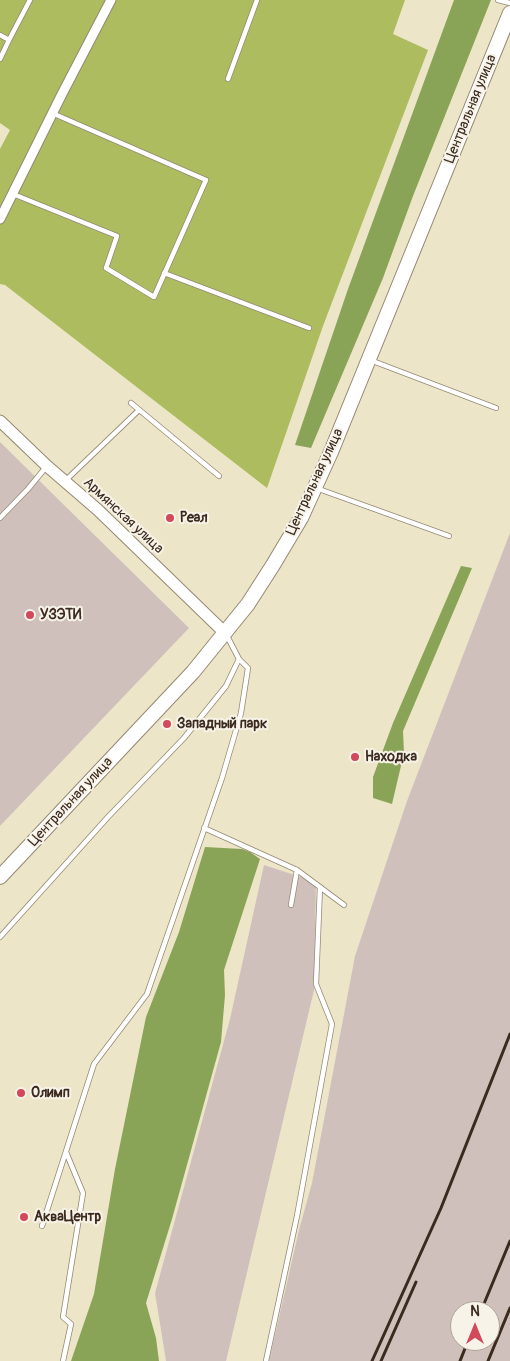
<!DOCTYPE html>
<html>
<head>
<meta charset="utf-8">
<style>
	body { margin:0 }
	#map { position:relative; width:510px; height:1361px; overflow:hidden; background:#ede5c8; font-family:Pangolin,sans-serif }
	canvas { display:block }
	.north { position:absolute; left:450px; top:1301px; width:50px; height:50px; box-sizing:border-box; background:#f7f3e8; border:1px solid #aca397; border-radius:50%; rotate:0deg; font-size:14px; font-weight:700; line-height:20px; text-align:center; color:#3b2a1e }
	.north::after { content:''; display:block; margin:auto; width:18px; height:22px; background:#d1495b; clip-path:polygon(50% 0,100% 100%,50% 72%,0 100%) }
</style>
</head>
<body>
<div id="map">
<canvas width="510" height="1361"></canvas>
<div class="north">N</div>
</div>
<script>
const g = document.querySelector('canvas').getContext('2d');
g.lineJoin = 'round';
function paint(path, color) {
  g.fillStyle = color;
  g.fill(path, 'evenodd');
}
function shape(rows) {
  const path = new Path2D();
  for (const r of rows) {
    path.moveTo(r[0], r[1]);
    for (let i = 2; i < r.length; i += 2) path.lineTo(r[i], r[i + 1]);
  }
  return path;
}
function strokePath(path, color, width, dash) {
  g.strokeStyle = color;
  g.lineWidth = width;
  g.lineCap = dash ? 'butt' : 'round';
  g.setLineDash(dash || []);
  g.stroke(path);
}
function label(font, color, halo, rows, align = 'center') {
  g.font = font + ' Pangolin,sans-serif';
  g.lineWidth = 4;
  g.setLineDash([]);
  g.textBaseline = 'middle';
  g.strokeStyle = halo;
  g.fillStyle = color;
  for (const [text, x, y, turn = 0] of rows) {
    g.save();
    g.translate(x, y);
    g.rotate((+turn || 0) * Math.PI / 180);
    g.textAlign = isNaN(turn) ? turn : align;
    if (halo) g.strokeText(text, 0, 0);
    g.fillText(text, 0, 0);
    g.restore();
  }
}
const industrial = shape([
	[0,442,189,628,0,826],
	[510,533,510,1361,269,1361,299,1230,312,1183,355,956,407,801],
	[460,1311,490,1311,490,1341,460,1341],
	[264,865,316,882,314,990,226,1361,166,1361,155,1293,230,1019]
]);
const green = shape([
	[0,0,405,0,393,34,428,50,323,326,267,488,5,285,0,284,0,149,10,130,0,123]
]);
const forest = shape([
	[454,0,491,0,413,196,383,278,311,448,295,445,348,289],
	[461,566,472,568,403,731,404,753,392,804,373,798,373,777,393,723],
	[205,847,242,849,250,852,260,859,224,970,225,995,221,1042,172,1219,146,1303,156,1338,159,1361,71,1361,94,1294,115,1169,146,1017,179,932]
]);
const service = shape([
	[498,0,510,3],
	[0,35,9,40,30,0],
	[0,59,9,40],
	[228,79,257,0],
	[13,194,117,236,106,268,154,297,206,180,52,113],
	[164,273,309,328],
	[370,360,496,408],
	[131,403,219,476],
	[66,480,139,410],
	[316,488,449,536],
	[0,518,28,489,46,467],
	[204,828,297,870,291,905],
	[297,870,344,905],
	[0,937,108,817,184,738,226,686,239,659],
	[42,1226,94,1064,147,994,222,778,241,713,248,668,239,659,226,634],
	[63,1361,71,1324,63,1317,83,1193,66,1152],
	[266,1361,297,1216,332,1024,316,984,320,887]
]);
const minor = shape([
	[0,219,62,94,111,0]
]);
const tertiary = shape([
	[0,421,47,466,98,510,225,633]
]);
const primary = shape([
	[0,877,193,672,248,604,273,565,301,518,331,452,510,13]
]);
const rail = shape([
	[481,1311,510,1241],
	[372,1361,441,1208,510,1034],
	[381,1361,416,1282],
	[460,1361,468,1341],
	[488,1361,510,1308]
]);
const markers = [
	[170,518,5,"#d1495b"],
	[30,615,5,"#d1495b"],
	[167,724,5,"#d1495b"],
	[355,757,5,"#d1495b"],
	[21,1093,5,"#d1495b"],
	[24,1217,5,"#d1495b"]
];
const streetNames = [
	["Центральная улица",471,109,-68],
	["Центральная улица",315,482,-65],
	["Армянская улица",123,516,43],
	["Центральная улица",71,802,-47]
];
const poiNames = [
	["Реал",180,518],
	["УЗЭТИ",40,615],
	["Западный парк",177,724],
	["Находка",365,757],
	["Олимп",31,1093],
	["АкваЦентр",34,1217]
];
paint(industrial, '#d0c0bc');
paint(green, '#acbc5f');
paint(forest, '#89a456');
strokePath(service, '#948873', 6);
strokePath(minor, '#948873', 11);
strokePath(tertiary, '#948873', 13);
strokePath(primary, '#948873', 16);
strokePath(service, '#fff', 4.5);
strokePath(minor, '#fff', 9);
strokePath(tertiary, '#fff', 11);
strokePath(primary, '#fff', 14);
strokePath(rail, '#3b2a1e', 3);
for (const [x, y, r, color] of markers) {
  const dot = new Path2D();
  dot.arc(x, y, r, 0, 2 * Math.PI);
  g.fillStyle = color;
  g.fill(dot);
  strokePath(dot, '#f7f3e8', 2);
}
label('14px', '#3b2a1e', '#f7f3e8', streetNames);
label('bold 14px', '#3b2a1e', '#f7f3e8', poiNames, 'left');
</script>
</body>
</html>
